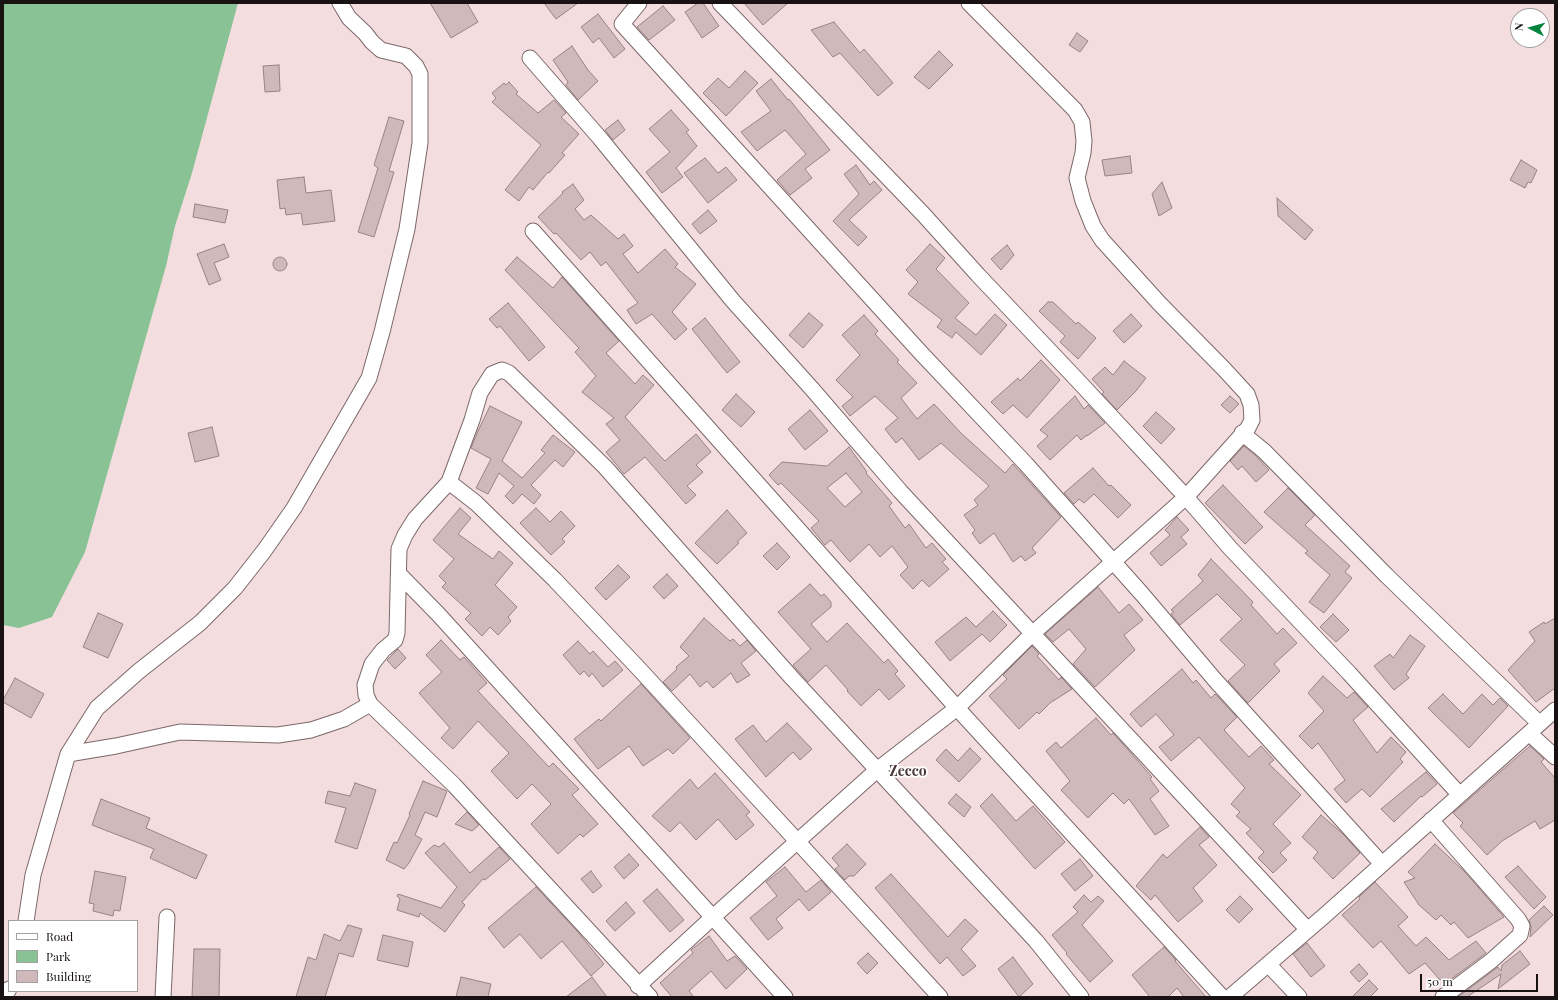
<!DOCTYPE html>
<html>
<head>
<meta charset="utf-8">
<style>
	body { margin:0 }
	#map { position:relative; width:1558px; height:1000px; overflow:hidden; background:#f4ddde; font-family:"Playfair Display",serif }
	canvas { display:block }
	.frame { position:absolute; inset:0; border:4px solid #191212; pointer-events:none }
	.legend { position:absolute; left:8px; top:920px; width:130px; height:72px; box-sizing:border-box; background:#fff; border:1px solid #a3a0a0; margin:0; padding:5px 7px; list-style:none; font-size:12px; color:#191212 }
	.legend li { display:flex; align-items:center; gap:8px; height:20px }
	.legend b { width:20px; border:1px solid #a3a0a0 }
	.north { position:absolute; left:1510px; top:8px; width:40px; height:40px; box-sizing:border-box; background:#fff; border:1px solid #a3a0a0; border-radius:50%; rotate:276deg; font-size:11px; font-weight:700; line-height:16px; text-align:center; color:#191212 }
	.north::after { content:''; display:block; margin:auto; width:14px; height:18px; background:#02843e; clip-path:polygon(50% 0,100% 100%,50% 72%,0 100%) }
	.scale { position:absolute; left:1420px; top:974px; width:118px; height:18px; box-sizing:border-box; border:2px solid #191212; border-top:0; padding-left:5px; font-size:12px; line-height:14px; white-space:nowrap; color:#191212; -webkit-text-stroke:3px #fff; paint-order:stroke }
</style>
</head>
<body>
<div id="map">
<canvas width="1558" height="1000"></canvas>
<div class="frame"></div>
<ul class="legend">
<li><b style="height:5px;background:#fff"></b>Road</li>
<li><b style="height:11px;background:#88c295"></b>Park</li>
<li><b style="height:11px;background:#cfb9ba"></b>Building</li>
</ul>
<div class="north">N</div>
<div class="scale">50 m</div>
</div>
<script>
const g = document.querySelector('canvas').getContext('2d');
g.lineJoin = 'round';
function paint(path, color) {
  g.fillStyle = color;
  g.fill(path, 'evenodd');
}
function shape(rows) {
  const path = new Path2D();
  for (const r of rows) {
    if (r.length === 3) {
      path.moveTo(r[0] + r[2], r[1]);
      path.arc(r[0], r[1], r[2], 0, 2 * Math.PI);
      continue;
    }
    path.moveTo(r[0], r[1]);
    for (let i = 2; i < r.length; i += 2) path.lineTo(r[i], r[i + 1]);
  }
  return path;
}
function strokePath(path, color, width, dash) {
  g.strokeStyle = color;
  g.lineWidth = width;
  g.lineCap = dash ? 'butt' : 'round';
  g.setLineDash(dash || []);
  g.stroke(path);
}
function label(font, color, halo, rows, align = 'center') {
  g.font = font + ' "Playfair Display",serif';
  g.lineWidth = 3.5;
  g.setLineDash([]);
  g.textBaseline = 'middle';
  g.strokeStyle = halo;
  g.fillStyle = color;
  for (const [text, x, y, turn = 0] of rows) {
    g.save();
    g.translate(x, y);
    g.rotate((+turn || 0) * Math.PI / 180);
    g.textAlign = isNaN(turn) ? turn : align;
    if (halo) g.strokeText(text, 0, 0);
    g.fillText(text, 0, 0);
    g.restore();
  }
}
const green = shape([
	[3,3,238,3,192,173,175,226,166,266,85,552,52,617,19,628,3,625]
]);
const building = shape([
	[430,3,467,3,478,22,451,38,430,3],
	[544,3,578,3,556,19,544,3],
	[698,3,703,3,719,26,702,38,685,12,698,3],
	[744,3,788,3,763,25,744,3],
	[663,6,675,20,649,40,637,27,663,6],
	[598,14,625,49,614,58,599,38,593,43,581,27,598,14],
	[834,22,860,53,864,49,893,83,878,96,840,53,833,57,811,30,834,22],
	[1077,33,1088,41,1080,52,1069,45,1077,33],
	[572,46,588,70,598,81,578,100,566,85,568,82,553,60,572,46],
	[939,51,953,65,929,89,914,77,939,51],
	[279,65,280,91,265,92,263,66,279,65],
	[745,71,758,83,726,116,703,93,718,78,729,88,745,71],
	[771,79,788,100,789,99,830,150,805,169,812,178,790,195,777,180,806,154,785,130,757,151,741,132,771,111,756,91,771,79],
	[509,82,518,92,516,94,538,113,554,100,566,113,561,117,579,134,562,153,565,155,549,173,548,172,533,190,529,187,519,201,505,190,541,145,492,102,496,98,492,93,504,83,506,85,509,82],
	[671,110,689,130,686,132,697,146,676,168,683,177,662,193,646,172,670,152,649,129,671,110],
	[389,117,404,121,389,171,394,172,374,237,358,232,378,168,374,165,389,117],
	[618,120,625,130,613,140,605,130,618,120],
	[1130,156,1132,173,1105,176,1102,160,1130,156],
	[705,158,718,173,726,167,737,180,708,203,684,173,705,158],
	[1521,160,1537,170,1531,183,1528,182,1525,188,1510,180,1521,160],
	[856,165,870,185,874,181,882,190,849,220,867,237,858,246,833,221,859,194,844,174,856,165],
	[304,177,306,193,331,190,335,221,303,225,301,213,286,215,285,208,280,209,277,180,304,177],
	[1162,182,1172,208,1159,216,1152,194,1162,182],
	[573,184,584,200,575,209,584,220,591,215,618,239,624,234,633,246,623,254,638,273,665,249,678,264,675,267,696,284,672,312,687,329,675,340,652,314,636,324,627,310,638,303,606,262,601,266,590,252,581,260,556,233,554,234,538,217,563,193,562,192,573,184],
	[1277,198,1313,230,1305,240,1278,216,1277,198],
	[195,204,228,210,225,223,193,217,195,204],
	[708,210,717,221,700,234,692,224,708,210],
	[224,244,229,257,214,263,221,280,209,285,197,254,224,244],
	[930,244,945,258,936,269,969,303,955,318,976,335,995,314,1007,325,981,355,956,332,952,338,937,327,942,320,908,294,918,282,906,270,930,244],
	[1007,245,1014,255,1001,270,991,259,1007,245],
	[517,257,553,288,562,277,619,341,606,353,635,384,643,375,654,385,625,417,660,456,665,461,696,434,711,452,696,465,703,472,687,486,696,495,686,504,645,457,624,474,606,452,620,440,606,424,614,418,582,392,596,376,575,352,579,348,505,270,517,257],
	[280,264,7],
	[1048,302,1053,302,1076,324,1078,322,1096,338,1078,359,1060,342,1065,336,1039,311,1048,302],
	[508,303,545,347,529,361,500,326,497,328,489,319,508,303],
	[809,313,823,325,803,348,789,335,809,313],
	[1131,314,1142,326,1124,343,1113,331,1131,314],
	[864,315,878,331,875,334,899,360,897,362,917,383,901,398,917,419,934,404,961,433,1005,473,1013,464,1061,517,1032,548,1036,553,1025,561,1021,556,1013,562,994,533,980,544,972,533,975,530,964,515,978,505,974,500,989,486,941,443,919,460,902,438,896,443,885,429,898,418,875,396,850,416,842,406,853,397,836,380,860,355,842,335,864,315],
	[705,318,740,362,727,373,692,329,705,318],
	[1041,360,1060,380,1027,418,1013,405,1003,414,991,402,1018,378,1020,381,1041,360],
	[1124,361,1146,378,1136,391,1117,410,1102,394,1104,392,1092,379,1105,367,1113,375,1124,361],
	[736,394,755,412,741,427,722,410,736,394],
	[1075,396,1084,409,1088,405,1105,423,1087,436,1087,435,1081,440,1077,435,1050,460,1037,446,1048,436,1040,430,1075,396],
	[1230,396,1239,404,1230,413,1221,405,1230,396],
	[490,406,522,422,502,461,522,478,545,453,541,450,553,435,575,452,563,467,555,460,531,485,541,495,534,504,522,494,513,504,505,496,514,486,499,473,488,494,476,488,491,459,471,448,478,431,490,406],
	[810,410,828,431,805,450,788,429,810,410],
	[1156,412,1175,429,1161,444,1143,426,1156,412],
	[212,427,219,456,195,462,188,433,212,427],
	[1244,446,1255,455,1269,470,1256,482,1242,466,1238,470,1230,461,1244,446],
	[849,447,867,472,866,473,892,503,889,506,905,528,909,524,926,548,932,543,946,559,942,562,949,569,929,587,922,580,913,589,900,575,908,567,892,546,880,557,869,544,850,562,831,540,825,545,811,528,819,521,781,483,778,485,769,475,782,462,827,466,849,447],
	[846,473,862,492,845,507,827,488,846,473],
	[1093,468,1109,486,1111,485,1131,505,1118,518,1094,494,1084,503,1079,499,1074,504,1064,493,1093,468],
	[1223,485,1263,527,1245,544,1205,503,1223,485],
	[1288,488,1315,515,1305,525,1350,566,1345,572,1352,578,1324,613,1309,602,1330,575,1305,553,1308,551,1264,512,1288,488],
	[460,508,471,518,458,534,493,559,499,551,513,563,495,585,517,607,508,617,511,621,498,635,490,627,482,636,465,619,471,613,442,587,446,583,439,576,454,559,433,540,460,508],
	[536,508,550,522,561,511,575,526,562,539,565,542,551,555,520,523,536,508],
	[727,510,747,533,737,542,739,543,717,564,695,543,727,510],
	[1177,517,1189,530,1181,537,1187,544,1161,566,1150,553,1170,535,1165,530,1177,517],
	[777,543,790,557,777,570,763,556,777,543],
	[1211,559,1253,602,1251,605,1277,634,1283,628,1297,643,1274,664,1280,671,1248,703,1228,681,1245,665,1220,640,1242,619,1217,594,1180,625,1171,614,1174,612,1171,610,1203,581,1198,575,1211,559],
	[618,565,630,577,606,600,595,588,618,565],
	[667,574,678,586,664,599,653,587,667,574],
	[810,584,821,596,824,594,831,602,831,607,811,624,827,642,847,623,884,663,888,659,898,671,895,674,905,686,889,700,879,689,861,706,847,691,848,690,826,665,808,682,793,665,811,649,778,612,810,584],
	[1098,587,1119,613,1129,604,1143,620,1124,635,1135,650,1095,687,1073,664,1086,649,1069,629,1053,642,1045,634,1098,587],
	[993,611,1007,625,990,642,982,634,950,661,935,642,966,617,976,627,993,611],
	[98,613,123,624,108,658,83,647,98,613],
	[1333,614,1349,630,1336,642,1320,627,1333,614],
	[704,618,730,641,733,639,740,646,747,640,756,651,741,663,750,675,737,683,731,673,713,688,707,681,700,687,690,674,672,691,663,682,677,669,676,667,689,656,680,647,704,618],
	[1555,618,1555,688,1536,702,1508,670,1535,641,1529,632,1544,622,1545,624,1555,618],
	[1410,635,1425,646,1406,674,1409,678,1394,690,1374,666,1390,654,1393,658,1410,635],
	[441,640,460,660,464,657,487,683,478,691,549,767,553,763,579,789,572,795,598,824,583,837,580,834,558,854,531,824,551,804,532,784,517,799,491,771,509,753,478,721,453,749,441,738,450,728,419,693,442,672,426,655,441,640],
	[578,641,590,654,593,651,608,667,615,661,623,670,603,687,592,673,589,677,584,671,580,675,563,655,578,641],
	[1032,646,1039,654,1037,656,1059,680,1061,677,1072,689,1050,703,1039,714,1037,712,1019,729,989,696,1007,679,1003,675,1032,646],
	[398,649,406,658,395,669,387,660,398,649],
	[1182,669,1193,683,1196,680,1211,698,1215,694,1237,717,1224,730,1249,757,1261,746,1274,760,1269,764,1301,795,1273,824,1291,843,1280,853,1287,860,1273,873,1258,858,1264,852,1246,833,1251,829,1236,816,1240,812,1231,804,1245,788,1199,737,1171,761,1159,747,1174,735,1156,714,1141,727,1130,714,1182,669],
	[1323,676,1347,698,1354,692,1368,707,1353,720,1377,753,1391,737,1406,752,1400,759,1403,762,1370,797,1362,789,1346,803,1334,789,1345,780,1318,743,1312,749,1299,736,1324,711,1308,693,1323,676],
	[15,678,44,694,31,718,3,702,3,700,15,678],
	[641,684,690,738,673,754,668,749,643,766,629,746,598,769,574,739,599,719,601,721,641,684],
	[1443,694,1463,714,1482,694,1493,705,1500,698,1508,706,1469,748,1428,708,1443,694],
	[1096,718,1111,735,1113,733,1152,777,1150,779,1159,791,1150,799,1169,826,1155,835,1129,799,1124,804,1113,793,1088,818,1061,790,1070,781,1046,751,1056,742,1061,748,1096,718],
	[787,723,812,749,800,760,793,752,766,777,735,739,753,725,766,742,787,723],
	[1530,746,1544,759,1541,762,1555,778,1555,820,1540,829,1535,821,1502,841,1487,855,1460,826,1463,823,1453,813,1530,746],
	[970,748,981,759,959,782,936,760,946,749,958,761,970,748],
	[1426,772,1437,784,1422,797,1421,796,1394,822,1381,809,1426,772],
	[715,773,750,812,746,815,754,825,736,840,718,819,696,840,680,822,670,832,652,816,690,779,698,789,715,773],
	[423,781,447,791,437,817,425,812,415,835,422,839,409,863,404,869,386,860,394,842,397,843,410,815,409,814,423,781],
	[355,783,376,790,357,849,335,842,346,808,325,803,328,791,350,796,355,783],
	[956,794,971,807,964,817,948,803,956,794],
	[992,794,1016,821,1033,806,1065,842,1035,869,980,806,992,794],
	[101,799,150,818,146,828,207,855,196,879,150,858,154,849,92,825,101,799],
	[467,812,479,825,472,831,455,824,467,812],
	[1321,815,1343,834,1360,853,1333,879,1313,858,1318,852,1302,837,1321,815],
	[1200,827,1209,837,1199,845,1217,865,1193,888,1203,901,1178,922,1155,895,1151,900,1136,886,1163,854,1167,858,1200,827],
	[444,843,470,873,499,847,510,859,485,880,483,879,462,902,465,905,445,932,420,913,419,917,397,910,400,899,397,896,398,894,441,908,457,887,425,853,434,845,439,847,444,843],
	[847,844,866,864,854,876,849,876,845,880,835,869,839,866,832,858,847,844],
	[1435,844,1465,872,1504,917,1468,938,1454,922,1451,925,1441,915,1436,920,1419,905,1404,882,1415,878,1408,872,1435,844],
	[629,854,639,865,624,879,614,867,629,854],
	[1080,859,1093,876,1075,891,1061,874,1080,859],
	[1518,866,1546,897,1534,909,1505,877,1518,866],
	[785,867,806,892,821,880,831,892,809,911,799,899,776,919,783,928,768,940,750,918,777,896,766,882,785,867],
	[95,871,126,877,120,911,114,910,113,916,93,911,94,904,89,903,95,871],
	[591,871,602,886,593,893,581,879,591,871],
	[891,874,948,937,965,919,978,931,961,949,976,966,963,976,947,957,940,964,875,888,891,874],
	[1375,882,1408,917,1398,926,1416,946,1426,937,1449,960,1476,941,1486,953,1446,983,1443,978,1440,980,1425,963,1409,974,1381,941,1373,948,1342,915,1360,899,1359,897,1375,882],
	[536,887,577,931,604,964,591,976,562,941,541,959,520,934,504,948,488,928,536,887],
	[657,889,684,920,670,932,643,901,657,889],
	[1084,895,1091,902,1098,896,1104,901,1082,925,1113,961,1090,982,1066,954,1067,953,1052,935,1078,912,1073,907,1084,895],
	[1240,896,1253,909,1239,923,1226,910,1240,896],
	[626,902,635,913,615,931,606,921,626,902],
	[1544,906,1553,915,1530,937,1531,927,1529,920,1544,906],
	[348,925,362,929,353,957,339,953,325,997,296,997,308,957,316,960,324,934,340,941,348,925],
	[383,935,413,942,408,967,377,960,383,935],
	[709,936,727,961,735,956,747,969,726,989,711,971,689,991,694,997,672,997,660,983,693,953,691,950,709,936],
	[1307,943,1325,966,1311,977,1293,954,1307,943],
	[1164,947,1176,960,1175,961,1206,997,1184,997,1177,988,1168,997,1150,997,1132,975,1164,947],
	[194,949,220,949,219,997,192,997,194,949],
	[1520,951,1530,964,1498,989,1501,974,1467,997,1458,997,1498,967,1501,971,1502,965,1520,951],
	[868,953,878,963,867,974,857,963,868,953],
	[1013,957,1033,984,1019,997,998,969,1013,957],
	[1359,964,1368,974,1359,982,1350,972,1359,964],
	[461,977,491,984,488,997,456,997,461,977],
	[592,977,607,997,566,997,592,977],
	[1369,980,1378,989,1370,997,1352,997,1369,980]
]);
const minor = shape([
	[639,3,622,24,921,353,1026,464,1142,594,1215,680,1382,864],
	[720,3,923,214,978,275,1082,385,1186,497,1230,548,1349,673,1459,794],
	[530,58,599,137,733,301,813,390,900,491,1308,930],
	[533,231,957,708,1222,997],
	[1242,433,1264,451,1387,576,1539,723],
	[449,482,476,503,555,580,642,672,940,997],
	[399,574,439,615,785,997],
	[1529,733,1555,757],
	[68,754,116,746,180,732,278,735,311,730,344,719,370,704],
	[1431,820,1518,919,1522,926,1520,935,1491,961,1443,997],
	[26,921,33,875,68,754,97,708,139,671,200,623,235,588,264,551,294,508,369,378,382,332,407,229,420,143,420,74,416,66,406,56,381,50,372,42,365,33,349,18,340,3],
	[1268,964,1299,997],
	[638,986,713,917,877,770,957,708,1032,634,1186,497,1248,428,1252,420,1251,405,1247,394,1224,369,1159,303,1102,240,1093,226,1083,201,1077,178,1083,153,1084,141,1082,122,1075,110,969,3],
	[4,997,9,989],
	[163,997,167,917],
	[650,997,454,785,370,704,366,695,365,685,372,664,383,650,395,640,397,633,399,549,405,535,415,519,449,482,472,420,480,393,492,374,502,370,509,373,605,467,792,678,1036,941,1081,997],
	[1230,997,1324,916,1555,710]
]);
const districtNames = [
	["Zecco",908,772]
];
paint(green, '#88c295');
paint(building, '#cfb9ba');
strokePath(building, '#988384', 1);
strokePath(minor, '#7c6869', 17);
strokePath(minor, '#fff', 15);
label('bold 14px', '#4a3839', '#fff', districtNames);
</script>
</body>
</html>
